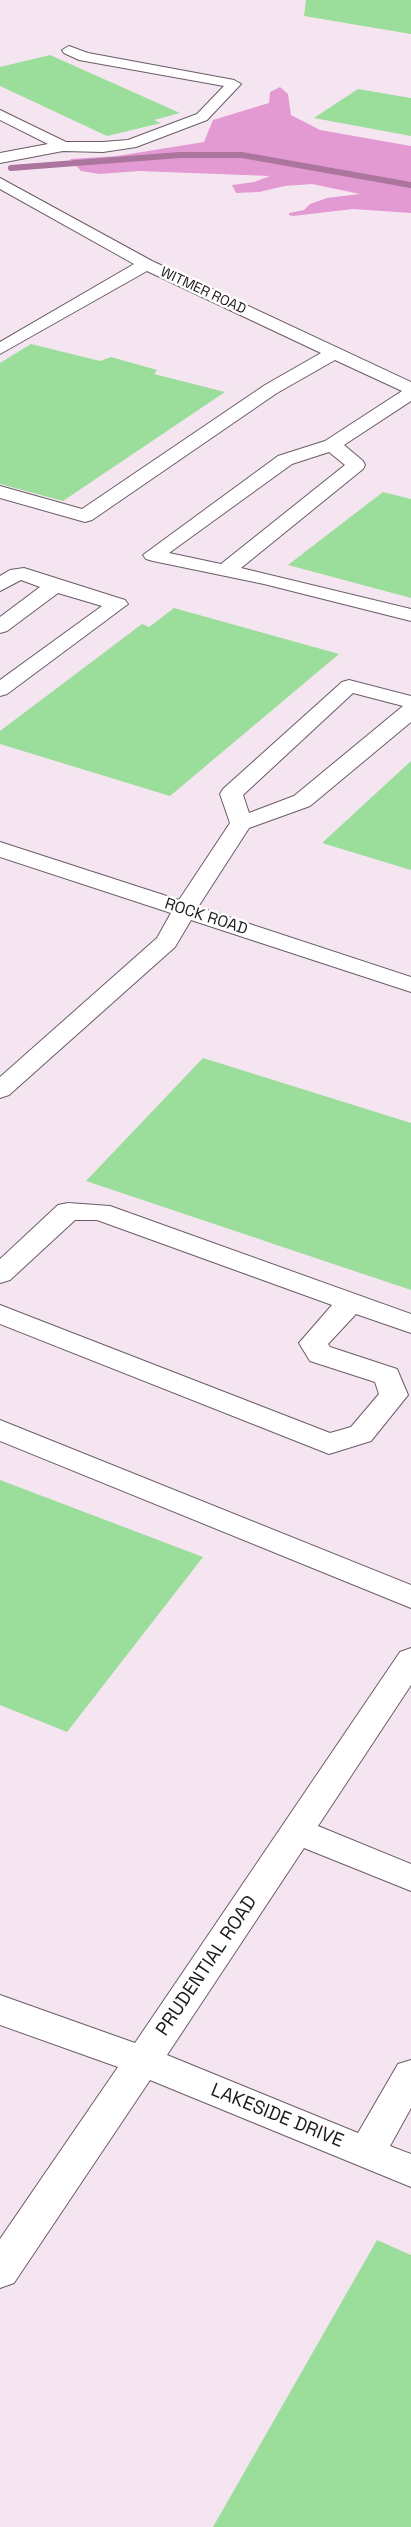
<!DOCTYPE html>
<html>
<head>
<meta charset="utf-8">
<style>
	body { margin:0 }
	canvas { display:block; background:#f5e5f1 }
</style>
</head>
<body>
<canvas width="411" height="2527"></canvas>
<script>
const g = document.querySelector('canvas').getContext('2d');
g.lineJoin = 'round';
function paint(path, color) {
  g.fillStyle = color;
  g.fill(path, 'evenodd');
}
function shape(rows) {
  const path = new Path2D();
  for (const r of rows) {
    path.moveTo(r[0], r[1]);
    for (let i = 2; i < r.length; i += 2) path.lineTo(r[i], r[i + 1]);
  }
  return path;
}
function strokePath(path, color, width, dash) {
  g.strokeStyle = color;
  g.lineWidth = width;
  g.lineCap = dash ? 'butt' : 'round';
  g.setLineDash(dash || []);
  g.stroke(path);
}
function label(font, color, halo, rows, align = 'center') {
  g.font = font + ' "Space Grotesk",sans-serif';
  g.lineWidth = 5;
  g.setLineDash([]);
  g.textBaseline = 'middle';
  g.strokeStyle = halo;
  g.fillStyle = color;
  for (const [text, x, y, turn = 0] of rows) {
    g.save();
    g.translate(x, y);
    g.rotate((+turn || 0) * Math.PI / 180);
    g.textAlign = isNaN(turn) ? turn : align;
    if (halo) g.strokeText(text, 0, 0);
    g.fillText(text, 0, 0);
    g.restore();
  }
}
const forest = shape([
	[280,87,288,94,291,115,320,130,411,146,411,213,353,209,293,216,289,215,289,213,304,210,310,204,327,198,360,194,312,184,285,186,259,192,236,193,232,185,254,182,270,176,139,171,100,174,81,171,70,159,117,156,204,142,213,120,269,103,270,92]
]);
const stream = shape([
	[11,168,180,155,242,155,411,185]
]);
const building = shape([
	[306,0,411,0,411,34,304,16],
	[50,55,180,113,154,120,161,123,107,136,0,86,0,67],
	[358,89,411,98,411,136,314,118],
	[31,344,100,361,111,357,157,370,154,374,225,392,63,501,0,484,0,363],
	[383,492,411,499,411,598,288,565],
	[174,608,339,654,170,796,0,744,0,731,142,624,149,627],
	[411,761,411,870,322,843],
	[203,1058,411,1123,411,1290,86,1181],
	[0,1480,203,1557,67,1732,0,1705],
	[377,2240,411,2255,411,2527,213,2527]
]);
const minor = shape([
	[69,46,88,53,234,80,241,84,207,120,136,147,103,152,63,151,0,163,0,153,48,144,0,120,0,110,66,142,103,142,128,140,197,114,224,86,79,60,64,53,62,50,69,46],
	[0,178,152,261,411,382,411,401,344,445,363,461,365,465,363,469,241,568,411,609,411,621,264,584,153,561,146,559,143,555,278,456,325,441,402,391,335,360,277,393,92,520,85,522,0,498,0,486,82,509,265,385,321,353,147,271,0,354,0,342,134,264,0,189,0,178],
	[329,452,345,465,221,564,169,553,292,464,329,452],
	[24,568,125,600,128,604,7,694,0,696,0,680,102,606,58,593,7,631,0,633,0,617,40,587,21,580,0,591,0,576,10,570,24,568],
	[349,680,411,696,411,722,310,806,249,828,198,907,411,977,411,992,191,920,175,947,9,1095,0,1098,0,1077,157,938,171,913,0,857,0,842,179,900,230,823,220,794,223,789,342,682,349,680],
	[353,693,403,706,294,796,249,813,243,795,353,693],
	[68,1203,110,1206,411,1314,411,1333,356,1314,328,1344,330,1347,397,1369,408,1395,371,1441,329,1454,0,1324,0,1305,330,1433,351,1427,379,1394,375,1382,310,1361,299,1343,332,1305,97,1220,75,1220,10,1280,0,1283,0,1259,58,1205,68,1203],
	[0,1420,411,1585,411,1608,0,1441,0,1420],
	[411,1648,411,1685,318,1826,411,1864,411,1891,304,1848,167,2055,358,2133,398,2064,411,2060,411,2108,390,2146,411,2154,411,2187,150,2080,14,2283,0,2288,0,2239,118,2067,0,2025,0,1995,135,2043,400,1652,411,1648]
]);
const farStreetnames = [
	["WITMER ROAD",203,291,25]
];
const streetNames = [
	["ROCK ROAD",206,917,18]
];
const nearStreetnames = [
	["PRUDENTIAL ROAD",207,1966,-56],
	["LAKESIDE DRIVE",277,2116,22]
];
paint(forest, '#e39ad2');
strokePath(stream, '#ab759e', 6);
paint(building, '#9bdd9a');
strokePath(minor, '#6a5c67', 2);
paint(minor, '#fff');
label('14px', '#1e191d', '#fff', farStreetnames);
label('16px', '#1e191d', '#fff', streetNames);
label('19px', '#1e191d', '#fff', nearStreetnames);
</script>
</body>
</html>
